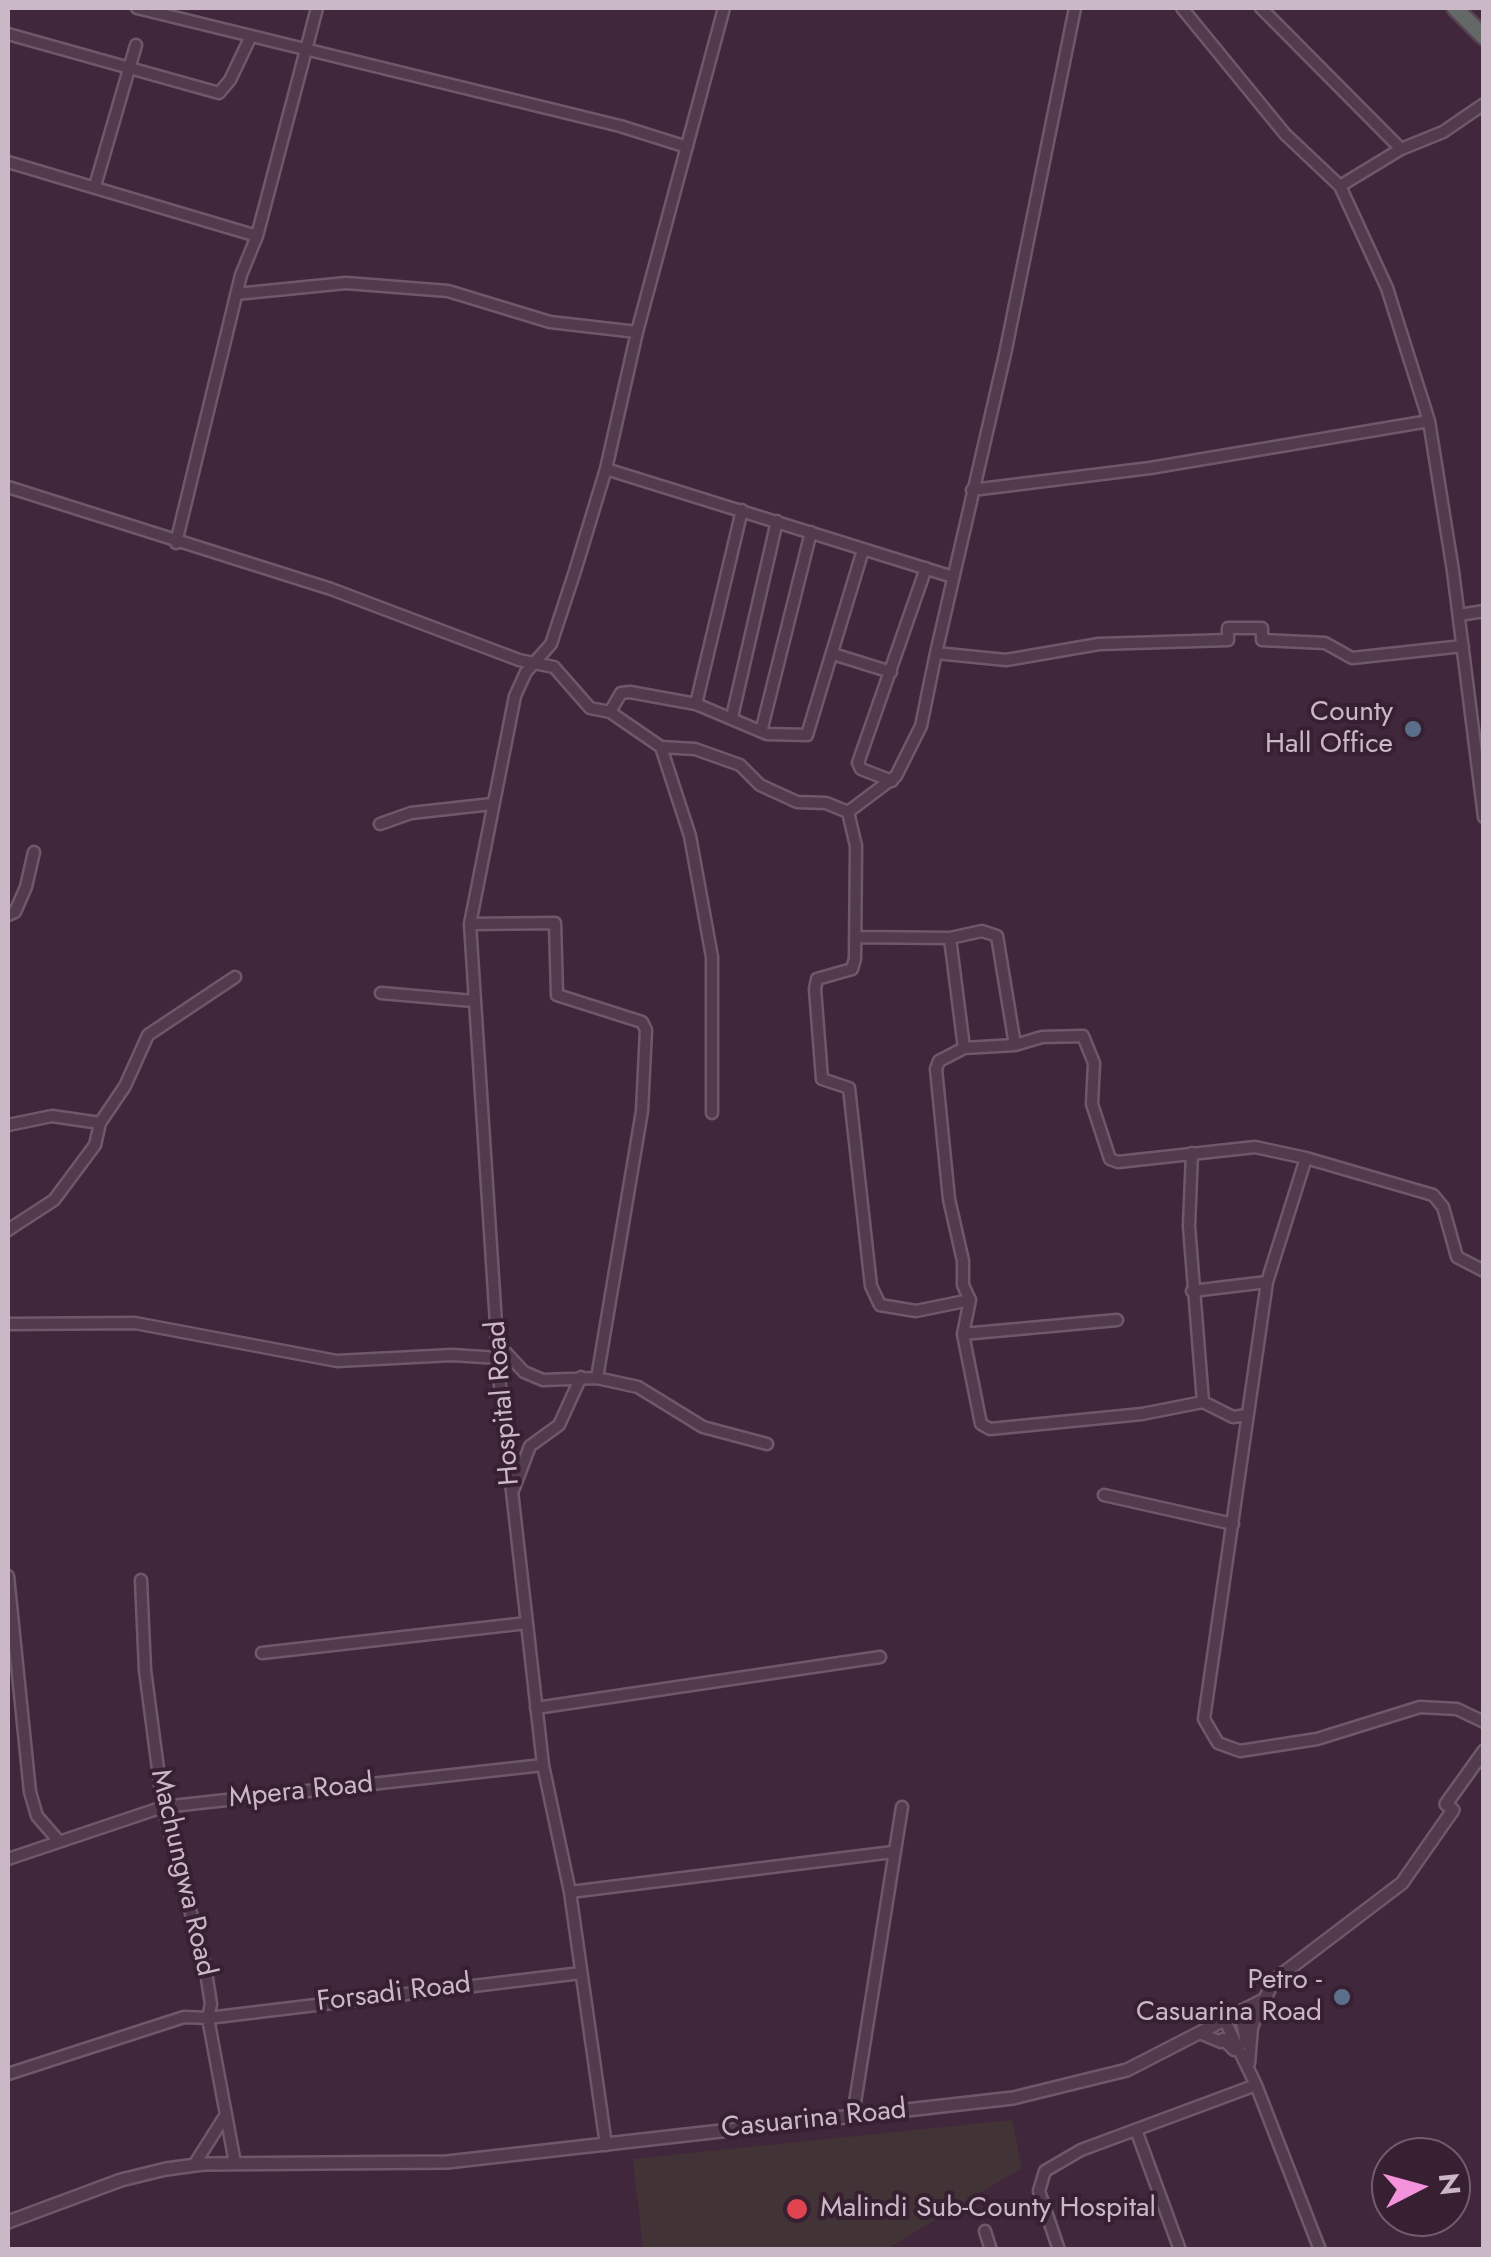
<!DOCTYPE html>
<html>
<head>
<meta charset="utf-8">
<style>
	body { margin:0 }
	#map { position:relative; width:1491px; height:2257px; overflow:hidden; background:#41273b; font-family:Jost,sans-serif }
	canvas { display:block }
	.frame { position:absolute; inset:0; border:10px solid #cbb8c6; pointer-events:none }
	.north { position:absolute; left:1371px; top:2137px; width:100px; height:100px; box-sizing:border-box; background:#362031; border:2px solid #725d6d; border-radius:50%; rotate:84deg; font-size:28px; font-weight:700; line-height:40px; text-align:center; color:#cbb8c6 }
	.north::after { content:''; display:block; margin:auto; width:35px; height:45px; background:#f592dc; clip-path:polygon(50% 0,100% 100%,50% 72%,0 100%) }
</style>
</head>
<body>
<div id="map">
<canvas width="1491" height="2257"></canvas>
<div class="frame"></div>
<div class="north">N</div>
</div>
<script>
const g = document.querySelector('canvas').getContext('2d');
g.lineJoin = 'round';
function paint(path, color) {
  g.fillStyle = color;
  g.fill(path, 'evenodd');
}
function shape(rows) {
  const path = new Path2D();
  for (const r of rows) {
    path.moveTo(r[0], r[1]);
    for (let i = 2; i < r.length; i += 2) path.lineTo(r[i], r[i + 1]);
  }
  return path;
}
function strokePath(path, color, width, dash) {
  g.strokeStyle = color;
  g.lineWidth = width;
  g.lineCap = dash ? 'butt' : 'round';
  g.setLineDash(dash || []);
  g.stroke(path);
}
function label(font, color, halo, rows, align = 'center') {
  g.font = font + ' Jost,sans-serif';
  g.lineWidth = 8;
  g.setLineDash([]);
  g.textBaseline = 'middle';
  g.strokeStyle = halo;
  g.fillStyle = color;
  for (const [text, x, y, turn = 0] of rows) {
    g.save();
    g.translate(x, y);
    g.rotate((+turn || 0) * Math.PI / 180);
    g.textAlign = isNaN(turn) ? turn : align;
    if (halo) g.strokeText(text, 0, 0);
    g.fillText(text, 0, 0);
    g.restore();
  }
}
const medical = shape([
	[1012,2120,1022,2168,887,2249,643,2249,633,2159]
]);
const minor = shape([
	[137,8,620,126,687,147],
	[1075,8,1005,354,936,653,1006,660,1099,644,1228,640,1228,628,1262,628,1262,640,1325,643,1352,658,1463,646],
	[1182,8,1285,134,1340,186,1387,288,1429,421,1453,571,1484,817],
	[1261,8,1401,149],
	[8,34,219,93,230,80,251,36],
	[8,162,257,236],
	[95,186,136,45],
	[1340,186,1401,149,1443,132,1484,104],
	[236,294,346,283,448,291,550,322,637,332],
	[606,469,953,577],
	[8,487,331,589,519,660,554,667,590,708,610,712,661,747,695,749,740,765,760,785,797,802,826,803,848,812,856,846,855,959,852,969,817,979,815,989,822,1079,849,1088,871,1286,880,1305,916,1311,970,1300],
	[972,490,1150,468,1429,421],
	[176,543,241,275,257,236,317,8],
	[1459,615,1484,611],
	[833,654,891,672],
	[696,704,742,510],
	[610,712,621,693,630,692,696,704,767,734,807,735,863,550],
	[732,717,777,521],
	[762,728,811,532],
	[661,747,690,836,712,957,712,1113],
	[892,781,861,769,858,763,926,568],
	[848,812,896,776,921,726,936,653],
	[380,824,411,813,492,804],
	[8,915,15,912,26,887,34,852],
	[470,924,555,923,557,995,642,1022,646,1030,642,1111,597,1378,543,1380,524,1372,497,1343],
	[855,937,950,938,982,931,997,936,1015,1045],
	[950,938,964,1048],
	[381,993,473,1001],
	[8,1125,52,1116,100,1123],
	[1192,1153,1189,1226,1203,1402,1233,1417,1247,1415],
	[8,1230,54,1200,95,1145,100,1123,125,1086,148,1035,235,977],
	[1484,1271,1457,1257,1443,1207,1433,1195,1306,1158,1267,1282,1204,1719,1218,1743,1240,1751,1317,1739,1420,1707,1457,1709,1484,1722],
	[1192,1291,1267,1282],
	[8,1324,135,1323,337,1361,452,1355,498,1358],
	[963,1334,1117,1320],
	[597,1378,638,1387,703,1427,767,1444],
	[1203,1402,1142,1414,990,1429,981,1424,963,1334,970,1300,963,1285,963,1261,949,1199,936,1069,939,1061,964,1048,1015,1045,1042,1037,1083,1036,1094,1063,1092,1104,1110,1159,1118,1162,1255,1147,1306,1158],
	[514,1488,530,1446,559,1425,581,1377],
	[1104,1495,1233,1524],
	[8,1576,30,1792,37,1816,57,1839],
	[141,1580,145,1670,163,1807,205,1966,211,2004,208,2018,235,2163],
	[262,1653,527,1623],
	[536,1708,880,1657],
	[8,1859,163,1807,543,1765],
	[570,1892,893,1852],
	[1241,2015,1246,2043],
	[1226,2023,1256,2085,1320,2250],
	[1202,2034,1221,2042,1223,2039,1234,2050],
	[1249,2063,1252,2028,1262,2001],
	[8,2074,184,2017,208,2018,581,1973],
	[853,2115,902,1807],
	[1136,2130,1180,2250],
	[606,2145,570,1892,543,1765,500,1385,470,924,515,696,526,672,551,644,575,571,606,469,637,332,724,8],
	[194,2165,225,2116],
	[985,2231,991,2250],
	[1059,2250,1039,2191,1045,2171,1081,2150,1256,2085]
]);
const tertiary = shape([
	[8,2222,121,2180,166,2169,203,2164,447,2162,1013,2098,1127,2070,1265,1999,1273,1981,1402,1883,1453,1810,1446,1804,1484,1751]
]);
const trunk = shape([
	[1455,8,1484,37]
]);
const markers = [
	[1413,729,10,"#5c6f8a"],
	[1342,1997,10,"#5c6f8a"],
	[797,2209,12,"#e0444e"]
];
const poiNames = [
	["County",1393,713],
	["Hall Office",1393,745],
	["Petro -",1322,1981],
	["Casuarina Road",1322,2013],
	["Malindi Sub-County Hospital",820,2209,"left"]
];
const streetNames = [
	["Hospital Road",504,1403,-95],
	["Mpera Road",301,1792,-6],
	["Machungwa Road",182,1873,77],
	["Forsadi Road",394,1994,-7],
	["Casuarina Road",814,2120,-6]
];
paint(medical, '#423336');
strokePath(minor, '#6e5969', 15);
strokePath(tertiary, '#6e5969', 16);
strokePath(trunk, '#584353', 20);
strokePath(minor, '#513b4c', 10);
strokePath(tertiary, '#513b4c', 11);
strokePath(trunk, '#646866', 15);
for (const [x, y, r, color] of markers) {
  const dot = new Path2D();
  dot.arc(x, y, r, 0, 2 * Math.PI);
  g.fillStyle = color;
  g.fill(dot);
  strokePath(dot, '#362031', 4);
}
label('28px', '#cbb8c6', '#362031', poiNames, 'right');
label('28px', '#cbb8c6', '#362031', streetNames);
</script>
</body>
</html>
